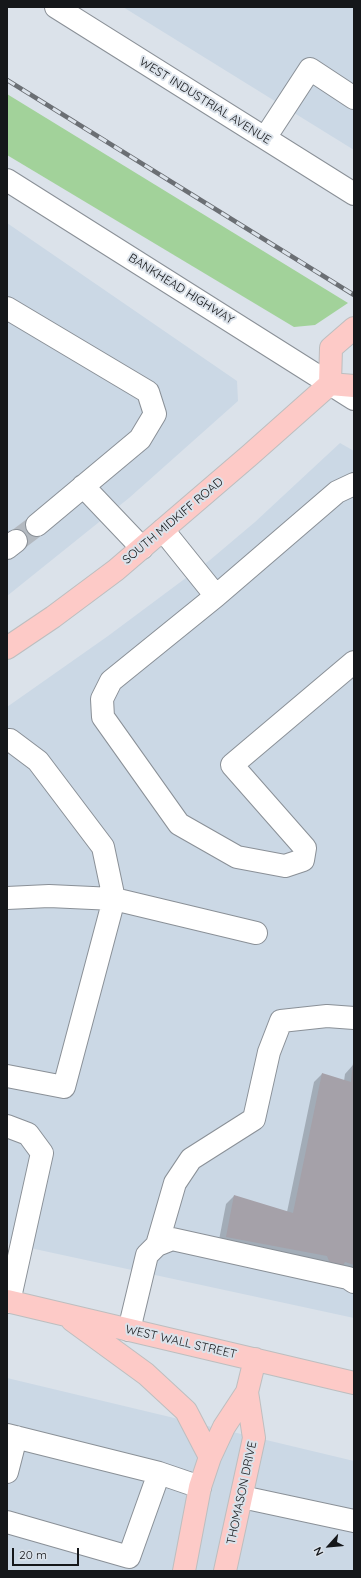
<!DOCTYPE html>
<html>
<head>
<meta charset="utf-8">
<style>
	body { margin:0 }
	#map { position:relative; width:361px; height:1578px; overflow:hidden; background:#dbe2ea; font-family:Quicksand,sans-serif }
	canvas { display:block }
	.frame { position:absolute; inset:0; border:8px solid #15171a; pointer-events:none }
	.north { position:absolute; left:309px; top:1526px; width:40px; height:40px; -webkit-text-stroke:3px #dbe2ea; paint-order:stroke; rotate:243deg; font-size:11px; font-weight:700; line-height:16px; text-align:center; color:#15171a }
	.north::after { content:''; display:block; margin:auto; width:14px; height:18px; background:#15171a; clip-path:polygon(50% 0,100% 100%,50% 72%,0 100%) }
	.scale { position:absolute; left:12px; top:1548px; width:67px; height:18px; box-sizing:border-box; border:2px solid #15171a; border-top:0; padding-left:5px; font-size:12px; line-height:14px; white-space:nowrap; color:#15171a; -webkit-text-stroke:3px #dbe2ea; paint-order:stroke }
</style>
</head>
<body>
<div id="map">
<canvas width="361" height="1578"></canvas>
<div class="frame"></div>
<div class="north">N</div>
<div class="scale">20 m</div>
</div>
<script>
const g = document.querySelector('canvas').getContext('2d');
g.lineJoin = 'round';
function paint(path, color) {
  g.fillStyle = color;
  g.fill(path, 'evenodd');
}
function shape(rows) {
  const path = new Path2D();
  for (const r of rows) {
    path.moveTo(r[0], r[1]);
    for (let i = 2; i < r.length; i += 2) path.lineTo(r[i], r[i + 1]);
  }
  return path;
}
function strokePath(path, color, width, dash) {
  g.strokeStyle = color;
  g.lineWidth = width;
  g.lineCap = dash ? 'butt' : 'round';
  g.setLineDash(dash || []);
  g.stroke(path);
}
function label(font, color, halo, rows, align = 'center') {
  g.font = font + ' Quicksand,sans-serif';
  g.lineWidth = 4;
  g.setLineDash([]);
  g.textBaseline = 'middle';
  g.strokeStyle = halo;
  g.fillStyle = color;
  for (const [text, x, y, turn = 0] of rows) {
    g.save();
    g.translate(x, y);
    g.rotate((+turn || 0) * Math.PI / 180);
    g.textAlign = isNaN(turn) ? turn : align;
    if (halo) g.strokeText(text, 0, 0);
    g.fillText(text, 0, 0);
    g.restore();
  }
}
const built = shape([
	[123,7,354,7,354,150],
	[7,223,237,381,238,401,129,498,7,596],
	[340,443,354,451,354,1318,7,1243,7,707,108,636,210,560,255,522],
	[7,1378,354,1461,354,1571,7,1571]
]);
const green = shape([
	[7,94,348,303,315,325,294,327,7,155]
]);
const shadow = shape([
	[353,1065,354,1277,218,1245,226,1204,234,1196,287,1212,314,1082,322,1074,344,1081,345,1074]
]);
const building = shape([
	[353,1063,354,1265,345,1262,342,1267,331,1266,327,1256,226,1237,234,1195,293,1213,322,1073,351,1082]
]);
const minorTunnel = shape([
	[16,541,37,525]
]);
const minor = shape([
	[56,7,354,194],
	[265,138,310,69,354,98],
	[7,180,354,399],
	[7,308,148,392,155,414,140,439,37,525],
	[354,484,337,492,216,596,111,681,102,699,103,717,179,824,237,857,285,866,303,860,305,848,232,765,354,662],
	[83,486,142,548],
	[163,530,216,596],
	[7,548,16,541],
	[7,898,49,896,114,899,103,847,38,761,10,740],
	[7,1076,64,1087,114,899,256,933],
	[7,1126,28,1134,42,1153,9,1302],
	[157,1245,175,1183,191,1159,254,1119,269,1052,281,1021,327,1016,354,1018],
	[129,1330,147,1255,157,1245,172,1239,348,1278,354,1282],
	[7,1435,159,1473,200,1487],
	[7,1472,16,1437],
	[242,1497,354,1521],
	[7,1522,129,1557,159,1473]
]);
const major = shape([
	[330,384,354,386],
	[7,648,53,617,116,570,250,455,330,384,331,348,354,328],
	[7,1301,354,1383],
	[72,1320,146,1374,186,1411,210,1457],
	[184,1571,200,1487,210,1457,224,1427,247,1392,255,1359],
	[225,1571,254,1438,247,1392]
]);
const rail = shape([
	[7,80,354,295]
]);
const streetNames = [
	["WEST INDUSTRIAL AVENUE",205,101,32],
	["BANKHEAD HIGHWAY",181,289,32],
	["SOUTH MIDKIFF ROAD",173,521,-40],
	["WEST WALL STREET",181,1342,13],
	["THOMASON DRIVE",242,1493,-78]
];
paint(built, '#cbd8e5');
paint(green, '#a2d29a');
paint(shadow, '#0003');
paint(building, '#a5a1a9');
strokePath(minorTunnel, '#b3b9c0', 22, [22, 11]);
strokePath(minor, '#8a9097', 24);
strokePath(major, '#bdbebf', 24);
strokePath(minor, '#fff', 22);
strokePath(major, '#fdcac7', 22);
strokePath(rail, '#6b6f74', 4.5);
strokePath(rail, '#dbe2ea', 3, [9]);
label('12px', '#15171a', '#dbe2ea', streetNames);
</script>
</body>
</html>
